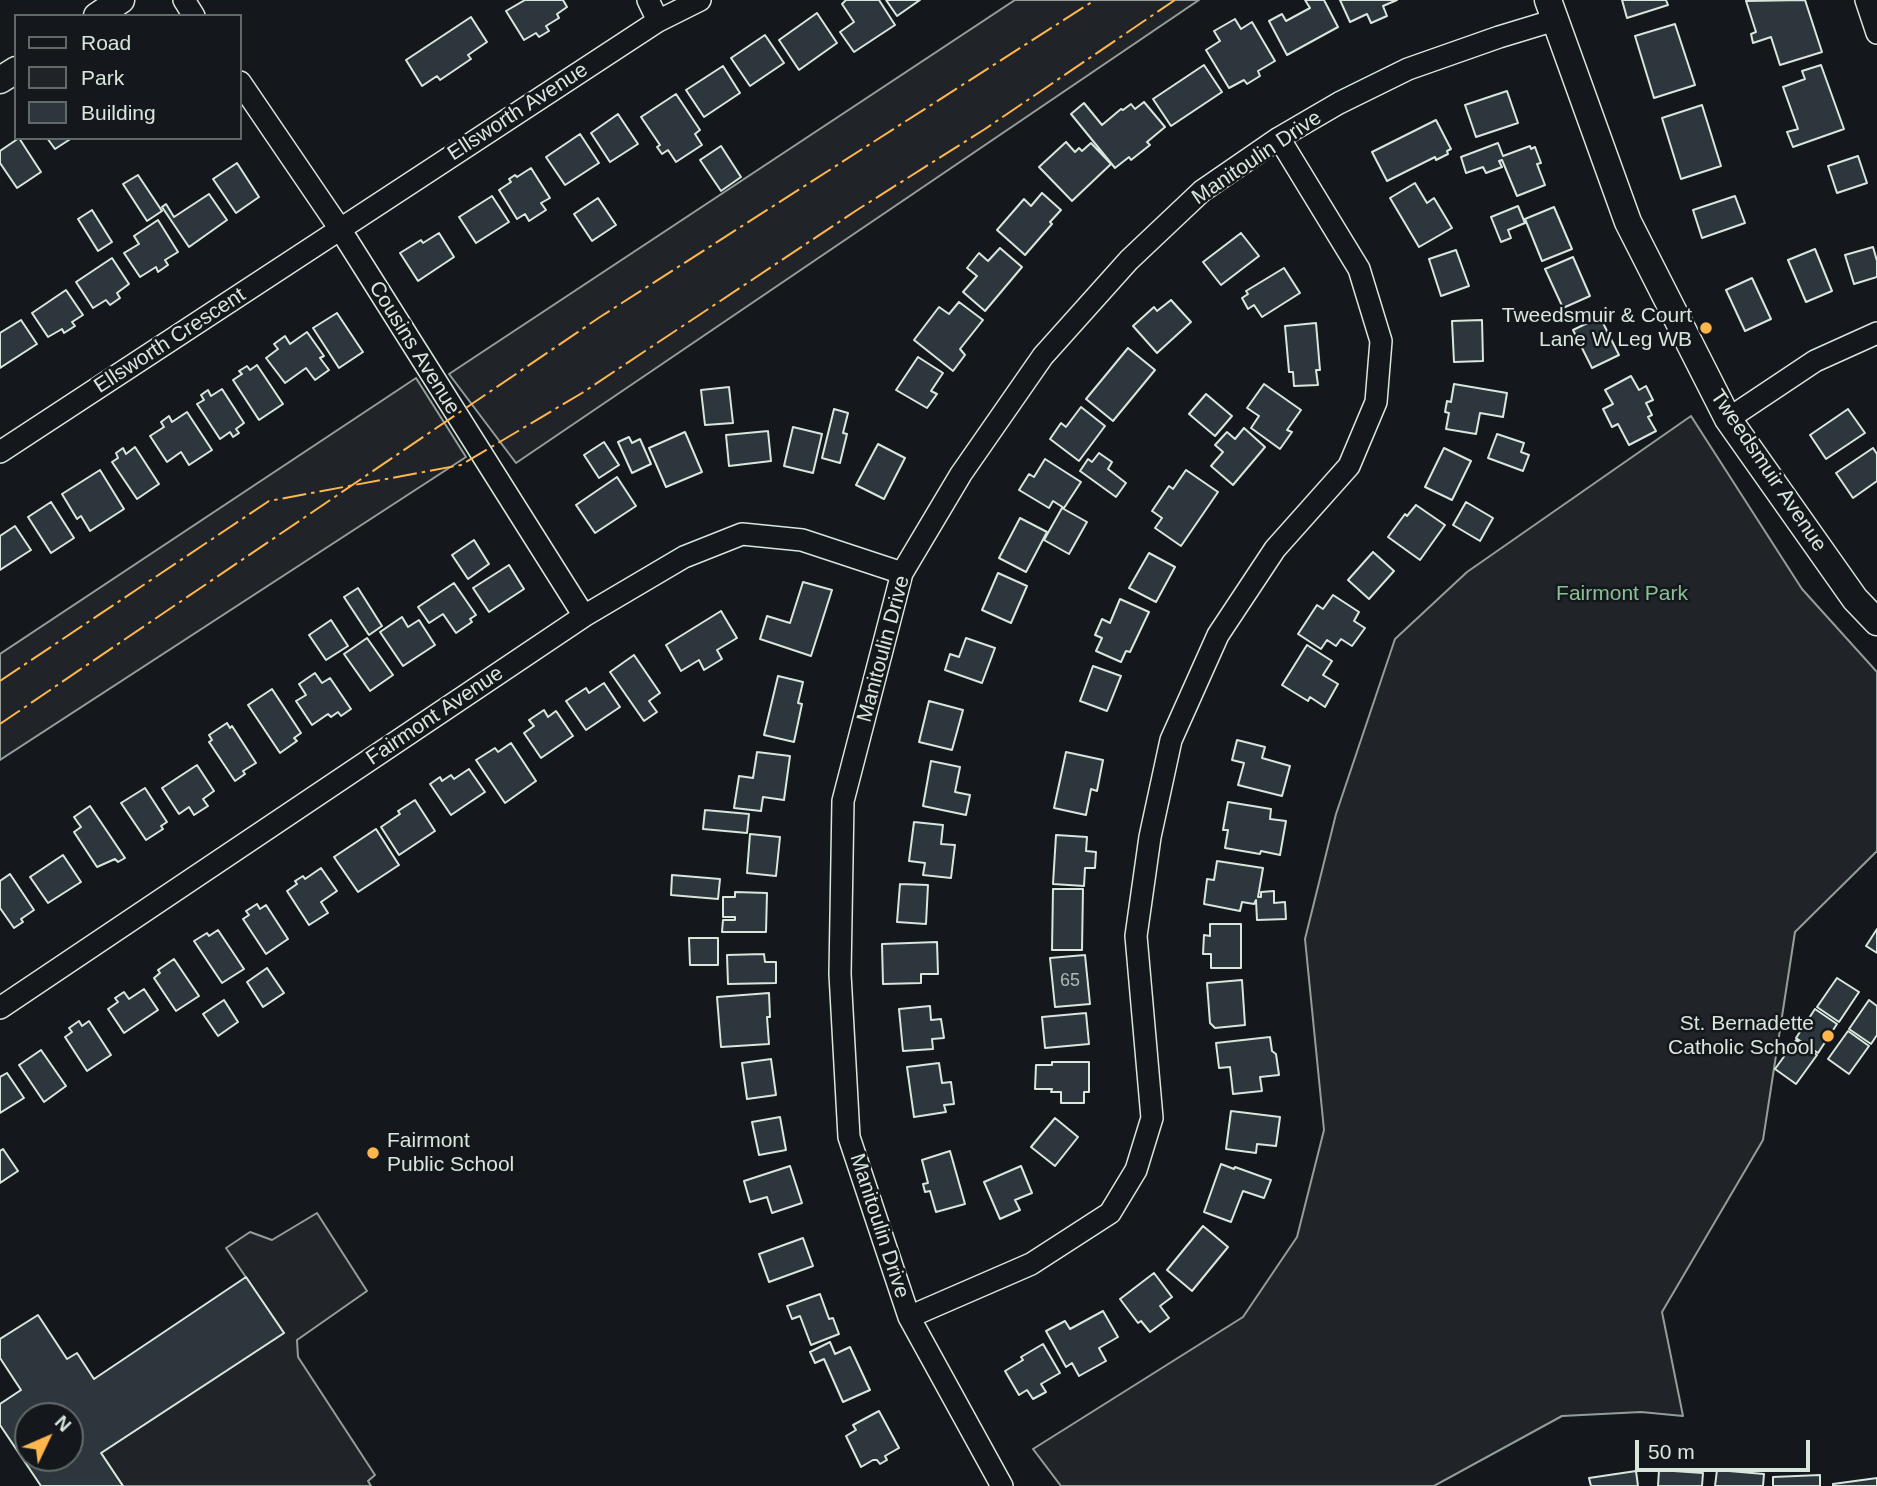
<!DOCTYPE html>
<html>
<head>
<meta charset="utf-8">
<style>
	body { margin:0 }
	#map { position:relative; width:1877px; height:1486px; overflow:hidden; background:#14181c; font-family:Arial,sans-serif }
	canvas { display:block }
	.legend { position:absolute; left:14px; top:14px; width:228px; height:126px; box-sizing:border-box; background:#14181c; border:2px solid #626a69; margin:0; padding:9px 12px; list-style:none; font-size:21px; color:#d8e6dc }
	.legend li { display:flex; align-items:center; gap:14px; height:35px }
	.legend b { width:35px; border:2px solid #626a69 }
	.north { position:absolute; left:14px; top:1402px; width:70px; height:70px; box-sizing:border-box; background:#14181c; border:2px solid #626a69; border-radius:50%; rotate:46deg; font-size:19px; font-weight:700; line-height:28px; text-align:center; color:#d8e6dc }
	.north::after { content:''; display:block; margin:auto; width:24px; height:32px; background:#ffb74d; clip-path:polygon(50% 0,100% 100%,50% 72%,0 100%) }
	.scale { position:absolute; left:1635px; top:1440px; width:175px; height:32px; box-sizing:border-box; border:4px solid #d8e6dc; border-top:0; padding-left:9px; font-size:21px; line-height:24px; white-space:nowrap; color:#d8e6dc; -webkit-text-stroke:5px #14181c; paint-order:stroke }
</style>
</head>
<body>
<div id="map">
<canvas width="1877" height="1486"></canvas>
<ul class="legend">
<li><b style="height:9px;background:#14181c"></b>Road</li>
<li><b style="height:19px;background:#202428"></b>Park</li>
<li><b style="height:19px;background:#2c363c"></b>Building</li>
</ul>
<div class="north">N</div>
<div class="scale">50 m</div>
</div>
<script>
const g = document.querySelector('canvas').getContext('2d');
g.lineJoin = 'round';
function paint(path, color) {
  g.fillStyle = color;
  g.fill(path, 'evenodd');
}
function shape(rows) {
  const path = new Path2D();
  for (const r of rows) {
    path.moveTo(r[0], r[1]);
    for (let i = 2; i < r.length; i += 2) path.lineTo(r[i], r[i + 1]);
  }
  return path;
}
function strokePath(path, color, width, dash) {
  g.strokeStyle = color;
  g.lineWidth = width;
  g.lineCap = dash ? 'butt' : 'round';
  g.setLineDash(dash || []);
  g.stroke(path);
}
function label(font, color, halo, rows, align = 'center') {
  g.font = font + ' Arial,sans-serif';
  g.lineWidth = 5;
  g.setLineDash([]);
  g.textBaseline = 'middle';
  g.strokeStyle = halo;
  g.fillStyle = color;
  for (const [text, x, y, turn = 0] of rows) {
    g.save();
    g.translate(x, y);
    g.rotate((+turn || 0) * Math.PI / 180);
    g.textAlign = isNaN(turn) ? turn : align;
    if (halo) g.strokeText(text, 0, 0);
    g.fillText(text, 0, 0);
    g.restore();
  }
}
const green = shape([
	[1015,0,1199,0,516,463,449,374,1015,0],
	[416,378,466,457,0,760,0,654,416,378],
	[1691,416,1802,589,1877,672,1877,851,1795,932,1763,1140,1662,1312,1683,1416,1641,1412,1562,1416,1434,1486,1061,1486,1033,1449,1243,1317,1297,1237,1324,1130,1305,939,1336,814,1395,639,1467,572,1691,416],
	[317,1213,367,1291,297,1340,298,1357,375,1475,368,1481,371,1486,123,1486,101,1453,284,1333,226,1248,250,1232,272,1240,317,1213]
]);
const building = shape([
	[525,0,563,0,567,7,557,14,559,18,546,26,549,31,539,37,536,33,524,40,506,11,525,0],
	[846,0,879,0,895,25,854,52,840,32,854,22,842,4,846,0],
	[886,0,920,0,897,16,886,0],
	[1305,0,1324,0,1338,27,1287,55,1269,21,1282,14,1286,21,1310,8,1305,0],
	[1340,0,1397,0,1383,6,1387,16,1371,23,1367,14,1350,22,1340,0],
	[1622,0,1666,0,1668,5,1627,18,1622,0],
	[1805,0,1822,52,1780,65,1771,37,1753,43,1751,34,1756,32,1746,1,1805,0],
	[817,13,837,43,799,70,779,40,817,13],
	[471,17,487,42,468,55,471,59,440,80,437,76,422,86,406,60,471,17],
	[1235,19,1241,29,1252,22,1275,61,1258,71,1260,76,1247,84,1244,80,1229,88,1206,50,1220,41,1214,31,1235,19],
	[1675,24,1695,85,1654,98,1635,36,1675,24],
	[765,35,784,63,750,86,731,58,765,35],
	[1204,65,1222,92,1171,126,1153,99,1204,65],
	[1821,65,1844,129,1793,147,1787,132,1798,129,1783,87,1805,79,1802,71,1821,65],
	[723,66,740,93,704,117,686,90,723,66],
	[1507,91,1518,123,1476,137,1465,105,1507,91],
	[676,94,700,130,695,134,702,145,676,162,668,150,662,154,657,147,660,145,641,117,676,94],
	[1144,102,1165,127,1147,142,1150,145,1131,160,1129,157,1115,168,1071,114,1084,103,1102,125,1121,109,1123,110,1131,104,1135,109,1144,102],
	[1702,105,1721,166,1681,179,1662,118,1702,105],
	[618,114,638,144,610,162,591,133,618,114],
	[1436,120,1451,149,1447,151,1448,154,1436,160,1435,157,1387,181,1372,152,1436,120],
	[580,134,599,163,565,185,546,157,580,134],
	[19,138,41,172,17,188,0,163,0,151,19,138],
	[47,138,72,138,55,149,47,138],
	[1066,142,1075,152,1079,148,1082,151,1091,143,1111,164,1072,201,1039,167,1066,142],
	[1498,143,1503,156,1530,146,1531,149,1535,147,1541,163,1537,164,1545,185,1517,196,1502,160,1499,161,1502,167,1486,173,1483,167,1466,173,1461,157,1498,143],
	[721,146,741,177,721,191,700,160,721,146],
	[1858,156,1867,183,1837,193,1828,166,1858,156],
	[237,163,259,197,236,213,213,179,237,163],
	[531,168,550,198,541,203,546,210,529,221,525,214,517,219,499,190,511,182,509,179,515,175,517,177,531,168],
	[138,175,162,211,147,221,123,184,138,175],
	[1415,183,1427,203,1434,198,1452,228,1419,247,1390,198,1415,183],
	[1042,193,1061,210,1050,222,1052,224,1025,255,997,230,1024,199,1031,206,1042,193],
	[209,194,227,220,189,247,162,207,166,204,174,217,209,194],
	[492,196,509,222,476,243,459,217,492,196],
	[1735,196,1745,223,1702,238,1693,210,1735,196],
	[598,198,616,225,592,241,574,214,598,198],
	[1518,206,1525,223,1508,230,1511,238,1501,242,1491,217,1518,206],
	[1554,207,1572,249,1542,261,1525,219,1554,207],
	[92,210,112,242,98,251,78,219,92,210],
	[158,220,178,252,165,260,168,265,158,272,156,267,140,277,124,253,139,244,134,236,158,220],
	[439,233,454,257,418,281,400,253,421,240,423,243,439,233],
	[1241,233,1259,256,1221,285,1203,262,1241,233],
	[1873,247,1877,261,1877,277,1854,284,1845,255,1873,247],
	[1000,248,1022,267,985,311,963,292,977,276,967,268,979,253,988,261,1000,248],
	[1815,249,1832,291,1806,302,1788,260,1815,249],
	[1456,250,1469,286,1441,296,1429,259,1456,250],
	[1573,257,1590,296,1563,308,1545,269,1573,257],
	[112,258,129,284,117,293,120,298,110,305,106,300,93,308,76,282,112,258],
	[1284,268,1300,293,1262,317,1254,305,1248,309,1242,298,1248,294,1246,291,1284,268],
	[1752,278,1771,319,1745,331,1726,290,1752,278],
	[66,290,83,315,72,322,75,326,64,333,62,329,48,337,32,313,66,290],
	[1171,300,1191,322,1157,353,1133,326,1154,307,1157,311,1171,300],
	[959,302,983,320,960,349,965,355,953,371,914,340,939,307,949,314,959,302],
	[337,313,363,352,339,368,313,328,337,313],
	[1600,317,1619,355,1592,368,1573,330,1600,317],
	[21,320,37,344,0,368,0,333,21,320],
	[1482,320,1483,361,1454,362,1452,321,1482,320],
	[1316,323,1320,370,1316,370,1318,385,1294,386,1293,372,1289,372,1285,326,1316,323],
	[307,332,324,356,320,358,329,370,315,380,306,368,285,383,266,358,278,349,274,344,285,336,290,344,307,332],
	[1128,348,1155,370,1113,421,1086,399,1128,348],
	[918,357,943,373,931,391,937,394,927,408,896,390,918,357],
	[257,365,283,404,259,420,233,380,242,374,239,371,247,366,250,370,257,365],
	[1631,376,1639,390,1646,386,1653,400,1646,403,1652,415,1648,417,1656,431,1629,445,1618,424,1612,427,1603,409,1613,404,1605,390,1631,376],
	[1264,384,1301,410,1287,430,1292,432,1280,449,1251,428,1259,416,1247,408,1264,384],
	[1454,384,1507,393,1503,417,1480,413,1476,434,1446,429,1449,413,1445,412,1447,401,1451,402,1454,384],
	[729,387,733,423,705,425,701,390,729,387],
	[222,389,244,423,236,429,239,433,233,437,230,432,220,439,197,404,204,400,201,395,208,390,211,396,222,389],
	[1206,394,1232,416,1215,436,1189,414,1206,394],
	[1081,407,1105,426,1079,461,1050,439,1061,423,1066,427,1081,407],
	[834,409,848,413,843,433,847,434,840,463,822,458,834,409],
	[1848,409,1865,433,1826,459,1810,435,1848,409],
	[187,412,212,450,189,465,181,452,167,462,150,436,164,427,161,422,169,416,172,422,187,412],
	[793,427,822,434,813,473,784,466,793,427],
	[1244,428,1265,447,1233,485,1211,466,1223,452,1215,445,1227,432,1235,439,1244,428],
	[768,431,771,461,729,466,726,435,768,431],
	[685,432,702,472,666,487,649,448,685,432],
	[1497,434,1524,443,1521,452,1529,455,1523,471,1488,458,1497,434],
	[629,437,632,443,640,439,651,464,632,473,618,442,629,437],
	[604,442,619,465,599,478,584,455,604,442],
	[878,444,905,458,884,499,856,485,878,444],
	[135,447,159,484,137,499,112,462,118,458,116,453,123,448,126,454,135,447],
	[1444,448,1471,461,1452,500,1425,487,1444,448],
	[1873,448,1877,454,1877,481,1853,498,1836,473,1873,448],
	[1099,453,1112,462,1108,469,1126,483,1116,497,1080,471,1088,459,1092,462,1099,453],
	[1045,459,1081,482,1064,508,1053,501,1049,508,1019,490,1029,474,1034,477,1045,459],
	[100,470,124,509,90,531,81,516,77,519,62,494,100,470],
	[1186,470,1218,492,1181,546,1155,528,1162,518,1152,511,1169,486,1173,489,1186,470],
	[617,477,636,506,595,533,576,505,617,477],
	[51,502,74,538,51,553,28,517,51,502],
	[1466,502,1493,518,1480,541,1453,525,1466,502],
	[1416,505,1445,525,1420,560,1388,537,1405,514,1407,516,1416,505],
	[1062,508,1087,522,1069,554,1044,540,1062,508],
	[1020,518,1047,532,1026,572,999,558,1020,518],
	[15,526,31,550,0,570,0,536,15,526],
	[474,540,489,564,468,579,452,555,474,540],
	[1373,552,1394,571,1369,599,1348,580,1373,552],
	[1149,553,1175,567,1156,602,1129,588,1149,553],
	[509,565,524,589,489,612,473,588,509,565],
	[998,573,1027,586,1011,623,982,610,998,573],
	[803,582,832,590,811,656,760,639,767,616,790,623,803,582],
	[454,583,476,615,470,619,472,622,456,633,443,614,429,623,418,607,454,583],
	[358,588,382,626,369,635,344,597,358,588],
	[1333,595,1359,612,1354,621,1365,628,1352,646,1341,639,1336,646,1327,640,1321,649,1298,634,1317,605,1323,609,1333,595],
	[1120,599,1149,612,1130,652,1126,651,1121,662,1096,651,1102,638,1095,635,1102,619,1110,623,1120,599],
	[721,611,737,638,717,650,722,659,704,670,699,660,681,671,666,645,721,611],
	[402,617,408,627,419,620,435,645,403,666,380,632,402,617],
	[331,620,348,646,326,660,309,635,331,620],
	[367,638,393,675,370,691,344,654,367,638],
	[966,638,995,648,982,683,945,670,950,654,959,657,966,638],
	[1307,645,1332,661,1323,675,1338,684,1325,707,1310,697,1308,701,1282,685,1307,645],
	[634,655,660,693,649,701,657,712,644,721,610,672,634,655],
	[1093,666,1121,676,1107,711,1080,701,1093,666],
	[315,673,322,683,330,678,351,709,341,716,338,712,331,717,328,714,312,725,296,701,306,695,299,684,315,673],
	[778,676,803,682,798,703,802,704,794,742,764,735,778,676],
	[604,683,620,707,586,730,566,701,586,688,589,693,604,683],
	[272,689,301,733,294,738,297,741,280,753,248,705,272,689],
	[929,701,963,710,952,750,919,742,929,701],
	[544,710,548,717,556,711,573,736,541,758,524,733,534,726,529,720,544,710],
	[227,723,230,728,232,726,256,763,243,771,245,774,235,781,209,742,212,740,209,735,227,723],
	[1237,740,1265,747,1262,758,1290,766,1282,796,1238,785,1244,763,1232,760,1237,740],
	[511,743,536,781,505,803,476,760,495,748,498,752,511,743],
	[757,752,790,756,784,800,763,797,761,811,734,808,739,776,753,778,757,752],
	[1066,752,1103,760,1097,791,1091,789,1086,815,1054,808,1066,752],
	[931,761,960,767,955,792,970,795,966,815,923,806,931,761],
	[197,765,214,791,203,799,208,806,194,815,189,807,179,814,162,788,197,765],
	[469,769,485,792,451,815,430,784,440,777,442,781,451,775,454,779,469,769],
	[145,788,167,822,161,826,163,829,146,840,121,803,145,788],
	[415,800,435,831,399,855,381,827,400,814,398,811,415,800],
	[1228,802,1271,809,1270,819,1286,821,1280,855,1261,851,1260,854,1225,848,1228,830,1223,830,1228,802],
	[90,806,125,858,118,862,115,859,97,867,74,832,81,827,74,817,90,806],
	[705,810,749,814,747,833,703,829,705,810],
	[914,822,943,825,941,844,955,845,951,878,923,875,925,863,909,861,914,822],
	[376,829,399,865,358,892,334,857,376,829],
	[750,834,780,837,776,876,747,873,750,834],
	[1056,835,1087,837,1086,851,1096,852,1095,868,1085,868,1084,886,1053,884,1056,835],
	[63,855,81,882,48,903,30,877,63,855],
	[1217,861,1263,868,1258,897,1261,897,1261,892,1274,891,1274,903,1285,902,1286,919,1257,920,1256,900,1254,904,1242,902,1240,911,1204,904,1207,879,1214,880,1217,861],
	[321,868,337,891,321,902,328,913,309,925,287,891,297,884,295,881,303,876,305,879,321,868],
	[10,874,34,910,21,919,23,922,14,928,0,908,0,881,10,874],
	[672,875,720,879,718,899,671,895,672,875],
	[900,884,928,885,926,924,897,922,900,884],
	[1053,889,1083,889,1082,950,1052,950,1053,889],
	[735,892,767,893,766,932,722,932,723,920,735,920,735,917,723,917,723,897,735,897,735,892],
	[257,904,260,909,266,905,288,939,266,954,243,919,249,915,246,911,257,904],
	[1210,924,1241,924,1241,968,1211,968,1211,954,1203,954,1204,935,1210,936,1210,924],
	[1877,929,1877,953,1866,946,1877,929],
	[218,930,244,969,222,983,194,941,207,933,209,936,218,930],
	[689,938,718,938,718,965,690,965,689,938],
	[937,942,938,974,921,974,921,983,883,984,882,944,937,942],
	[764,954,765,962,776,962,776,983,728,984,727,955,764,954],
	[1085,955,1090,1004,1055,1007,1050,958,1085,955],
	[174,959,199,996,176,1011,154,978,160,973,158,970,174,959],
	[267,968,284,993,263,1007,247,982,267,968],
	[1837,978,1859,992,1839,1022,1817,1007,1837,978],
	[1242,980,1245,1025,1215,1028,1210,1023,1207,983,1242,980],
	[144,989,158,1010,124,1033,108,1009,118,1002,115,998,124,992,129,999,144,989],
	[769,993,770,1017,767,1017,769,1044,721,1047,717,997,769,993],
	[224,1000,238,1022,218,1036,203,1014,224,1000],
	[1869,1000,1877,1006,1877,1035,1871,1044,1849,1029,1869,1000],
	[930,1006,931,1020,941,1019,944,1038,932,1039,933,1049,903,1051,899,1009,930,1006],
	[1815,1009,1837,1024,1818,1053,1796,1038,1815,1009],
	[1086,1013,1089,1044,1045,1048,1042,1017,1086,1013],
	[79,1021,82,1026,89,1021,111,1055,87,1071,65,1037,72,1032,69,1028,79,1021],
	[1848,1031,1869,1046,1849,1074,1828,1059,1848,1031],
	[1270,1037,1272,1051,1276,1054,1279,1075,1260,1077,1262,1091,1233,1094,1230,1067,1219,1068,1216,1043,1270,1037],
	[1796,1040,1817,1055,1796,1084,1775,1069,1796,1040],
	[41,1050,66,1086,44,1102,19,1065,41,1050],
	[771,1059,776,1095,747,1099,742,1063,771,1059],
	[1052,1062,1089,1062,1089,1092,1084,1092,1084,1103,1061,1103,1061,1092,1051,1092,1052,1089,1035,1089,1036,1065,1052,1065,1052,1062],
	[939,1063,942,1083,951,1082,954,1104,944,1105,946,1112,914,1117,907,1067,939,1063],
	[7,1073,24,1098,0,1113,0,1077,7,1073],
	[1231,1111,1280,1117,1276,1146,1257,1144,1256,1153,1226,1149,1231,1111],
	[780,1117,786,1150,759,1155,752,1122,780,1117],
	[1055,1118,1078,1137,1055,1166,1031,1147,1055,1118],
	[3,1149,18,1171,0,1183,0,1151,3,1149],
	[950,1151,965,1204,936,1212,930,1191,925,1192,923,1184,928,1183,922,1160,950,1151],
	[1221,1164,1234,1169,1235,1167,1271,1180,1264,1198,1243,1191,1231,1222,1204,1212,1221,1164],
	[790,1166,802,1203,772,1213,767,1197,750,1202,744,1181,790,1166],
	[1021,1166,1032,1193,1015,1200,1020,1210,1000,1219,984,1182,1021,1166],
	[1203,1226,1228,1247,1192,1291,1167,1270,1203,1226],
	[803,1238,813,1266,769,1282,759,1254,803,1238],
	[1154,1273,1172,1297,1160,1306,1169,1318,1150,1332,1141,1321,1138,1323,1120,1299,1154,1273],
	[246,1277,284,1333,101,1453,123,1486,41,1486,0,1425,0,1404,21,1390,0,1358,0,1339,38,1315,67,1359,77,1353,94,1379,246,1277],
	[28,1416,70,1416,70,1458,28,1458,28,1416],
	[820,1294,829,1319,833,1318,839,1334,811,1345,800,1316,792,1319,787,1306,820,1294],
	[1103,1311,1118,1337,1099,1348,1106,1361,1079,1376,1072,1363,1066,1367,1046,1331,1065,1321,1070,1329,1103,1311],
	[830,1342,835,1354,850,1347,870,1390,843,1402,824,1359,815,1363,810,1352,830,1342],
	[1043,1344,1060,1373,1041,1384,1046,1392,1033,1399,1027,1390,1019,1395,1005,1371,1023,1360,1021,1357,1043,1344],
	[879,1411,899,1448,885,1456,887,1460,880,1464,877,1460,873,1460,861,1467,846,1436,856,1430,853,1425,879,1411],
	[1659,1470,1703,1473,1702,1486,1658,1486,1659,1470],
	[1717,1470,1764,1474,1763,1486,1715,1486,1717,1470],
	[1636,1471,1638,1486,1591,1486,1589,1478,1636,1471],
	[1820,1475,1820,1486,1773,1486,1773,1477,1820,1475],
	[1877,1478,1877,1486,1833,1486,1833,1484,1877,1478]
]);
const minor = shape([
	[184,0,194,16],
	[648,0,658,21],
	[1866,0,1877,33],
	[240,82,340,229,584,616],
	[1728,419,1815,361,1877,333],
	[0,452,658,21,700,0],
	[0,1008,584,616,684,557,742,534,802,540,902,573],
	[909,1317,1031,1264,1110,1213,1136,1170,1152,1118,1136,936,1150,837,1171,740,1218,635,1275,549,1349,466,1376,402,1381,341,1359,269,1279,138],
	[1002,1486,909,1317,849,1137,840,974,843,801,902,573,961,474,1043,356,1129,260,1202,191,1279,138,1339,103,1408,69,1499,37,1555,20]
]);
const tertiary = shape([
	[1548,0,1628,222,1728,419,1855,599,1877,622],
	[97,16,121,0],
	[0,80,16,70]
]);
const power = shape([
	[0,681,269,501,461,465,582,393,857,210,985,129,1175,0],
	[0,724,600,317,1095,0]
]);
const markers = [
	[1706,328,7,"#ffb74d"],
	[1828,1036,7,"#ffb74d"],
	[373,1153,7,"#ffb74d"]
];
const numberNames = [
	["65",1070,981]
];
const streetNames = [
	["Ellsworth Avenue",518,112,-33],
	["Manitoulin Drive",1257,158,-34],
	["Ellsworth Crescent",170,341,-33],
	["Cousins Avenue",414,348,58],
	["Tweedsmuir Avenue",1768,471,56],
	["Manitoulin Drive",884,649,-75],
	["Fairmont Avenue",435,716,-34],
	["Manitoulin Drive",879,1226,72]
];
const poiNames = [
	["Tweedsmuir & Court",1692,316],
	["Lane W Leg WB",1692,340],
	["St. Bernadette",1814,1024],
	["Catholic School",1814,1048],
	["Fairmont",387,1141,"left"],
	["Public School",387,1165,"left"]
];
const parkNames = [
	["Fairmont Park",1622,594]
];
paint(green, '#202428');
strokePath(green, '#939e99', 2);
paint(building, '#2c363c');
strokePath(building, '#d8e6dc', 2);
strokePath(minor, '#d8e6dc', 24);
strokePath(tertiary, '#d8e6dc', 29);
strokePath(minor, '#14181c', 21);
strokePath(tertiary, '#14181c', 26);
strokePath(power, '#ffb74d', 2, [24, 5, 3.5, 5]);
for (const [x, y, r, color] of markers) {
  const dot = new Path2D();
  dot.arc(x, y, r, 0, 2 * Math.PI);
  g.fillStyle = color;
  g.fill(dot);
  strokePath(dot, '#14181c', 2.5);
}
label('18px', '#adbab4', null, numberNames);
label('21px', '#d8e6dc', '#14181c', streetNames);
label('21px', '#d8e6dc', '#14181c', poiNames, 'right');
label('21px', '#8ac095', '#14181c', parkNames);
</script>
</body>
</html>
